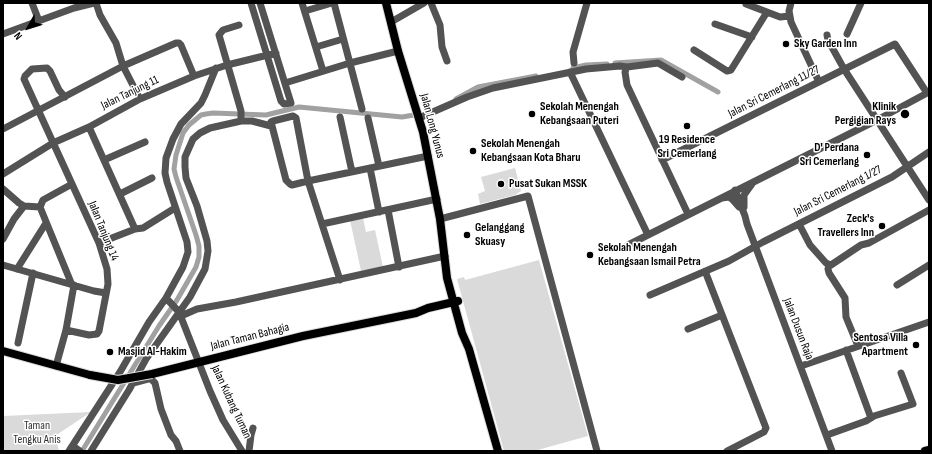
<!DOCTYPE html>
<html>
<head>
<meta charset="utf-8">
<style>
	body { margin:0 }
	#map { position:relative; width:932px; height:454px; overflow:hidden; background:#fff; font-family:"Sofia Sans Condensed",sans-serif }
	canvas { display:block }
	.frame { position:absolute; inset:0; border:4px solid #000; pointer-events:none }
	.north { position:absolute; left:8px; top:8px; width:40px; height:40px; -webkit-text-stroke:3px #fff; paint-order:stroke; rotate:231deg; font-size:11px; font-weight:700; line-height:16px; text-align:center; color:#000 }
	.north::after { content:''; display:block; margin:auto; width:14px; height:18px; background:#000; clip-path:polygon(50% 0,100% 100%,50% 72%,0 100%) }
</style>
</head>
<body>
<div id="map">
<canvas width="932" height="454"></canvas>
<div class="frame"></div>
<div class="north">N</div>
</div>
<script>
const g = document.querySelector('canvas').getContext('2d');
g.lineJoin = 'round';
function paint(path, color) {
  g.fillStyle = color;
  g.fill(path, 'evenodd');
}
function shape(rows) {
  const path = new Path2D();
  for (const r of rows) {
    path.moveTo(r[0], r[1]);
    for (let i = 2; i < r.length; i += 2) path.lineTo(r[i], r[i + 1]);
  }
  return path;
}
function strokePath(path, color, width, dash) {
  g.strokeStyle = color;
  g.lineWidth = width;
  g.lineCap = dash ? 'butt' : 'round';
  g.setLineDash(dash || []);
  g.stroke(path);
}
function label(font, color, halo, rows, align = 'center') {
  g.font = font + ' "Sofia Sans Condensed",sans-serif';
  g.lineWidth = 3;
  g.setLineDash([]);
  g.textBaseline = 'middle';
  g.strokeStyle = halo;
  g.fillStyle = color;
  for (const [text, x, y, turn = 0] of rows) {
    g.save();
    g.translate(x, y);
    g.rotate((+turn || 0) * Math.PI / 180);
    g.textAlign = isNaN(turn) ? turn : align;
    if (halo) g.strokeText(text, 0, 0);
    g.fillText(text, 0, 0);
    g.restore();
  }
}
const green = shape([
	[515,168,521,191,515,195,480,204,478,194,485,191,481,177],
	[363,218,366,232,375,230,383,267,361,271,350,220],
	[539,260,588,436,534,451,504,451,457,279,464,277,465,280],
	[91,412,55,436,59,451,3,451,3,416]
]);
const canal = shape([
	[615,63,661,60,718,92],
	[573,68,586,65,607,64],
	[456,99,478,87,536,76],
	[82,451,159,326,177,300,196,267,199,257,199,246,196,235,176,177,174,169,176,155,183,133,189,125,201,115,206,114,213,113,266,115,299,107,402,117,414,115]
]);
const minor = shape([
	[32,3,39,21],
	[96,3,100,15,116,43,123,66,140,99],
	[251,3,281,101,284,104,291,103,260,3],
	[302,3,323,71],
	[334,3,362,109],
	[431,3,440,25,442,47,447,61],
	[791,3,789,11,791,22,819,82],
	[746,4,780,17,790,16],
	[305,11,332,3],
	[391,22,424,3],
	[715,24,752,37],
	[239,25,223,30,219,35,241,111,241,121],
	[3,34,74,8,94,3],
	[847,34,861,3],
	[827,35,828,40,844,69,929,200],
	[316,47,343,39],
	[694,50,727,71,731,70,767,12],
	[574,63,573,52,587,3],
	[627,67,625,72,627,85,688,214],
	[570,72,648,235],
	[285,83,350,63,398,51],
	[65,97,59,90,50,71,47,68,32,69,25,76,24,79,99,243,107,269,108,284,99,331,97,334,89,335,66,330],
	[340,117,352,172],
	[368,118,379,166],
	[419,118,467,97,493,88,586,69,620,66,627,67,658,63,682,77],
	[89,127,135,229],
	[3,129,123,66,176,43,179,43,181,45,194,76],
	[104,160,145,142],
	[662,160,895,44,927,93],
	[370,168,379,212],
	[3,174,53,143,89,127,140,99,194,76,227,65,276,53],
	[3,189,19,203,24,206,40,207],
	[735,190,745,216,747,224,832,451],
	[120,194,152,178],
	[722,198,729,197,732,199,739,207],
	[40,207,72,285],
	[40,207,43,200,72,184],
	[744,207,744,195,752,184],
	[388,210,399,267],
	[440,219,528,196,597,451],
	[322,224,437,199],
	[799,224,810,245,826,263,831,265,861,245,869,243,929,210],
	[3,239,14,219,24,206],
	[99,243,135,229,143,228,175,208],
	[628,245,877,120,929,92],
	[3,265,94,291,106,293],
	[829,265,828,269,829,273,845,298,846,317,858,346],
	[17,269,46,223],
	[705,271,766,428,764,432,727,451],
	[340,280,308,181,296,118,293,116,273,121,271,122,286,180,290,184,292,185,308,181,428,156],
	[897,285,929,265],
	[650,295,729,261,763,242,892,177,929,152],
	[166,298,179,312,210,391,223,420,242,451],
	[181,316,197,309,236,302,445,256],
	[688,329,722,315],
	[18,343,33,273],
	[846,350,871,418],
	[56,366,66,330,74,285],
	[801,366,929,322],
	[133,383,148,379,151,379,155,383,161,409,171,435,176,441,180,451],
	[827,435,866,421,874,416,913,404,901,373],
	[73,446,80,451],
	[69,451,120,372,149,322,166,298,183,267,188,252,187,242,167,182,165,173,166,158,173,139,181,124,201,103,205,95,216,68],
	[91,451,129,390,146,359,190,297,205,269,208,251,207,241,197,206,186,178,185,167,185,157,193,139,200,133,210,128,241,121,252,121,271,126],
	[249,451,251,435,253,428]
]);
const major = shape([
	[386,3,398,51,423,132,440,219,447,278,462,333,469,349,498,451],
	[3,351,90,375],
	[152,374,303,336,416,313,428,308,458,301],
	[925,451,929,450]
]);
const majorBridge = shape([
	[90,375,118,380,152,374]
]);
const markers = [
	[786,44,4,"#000"],
	[532,114,4,"#000"],
	[905,114,5,"#000"],
	[687,126,4,"#000"],
	[473,151,4,"#000"],
	[867,155,4,"#000"],
	[501,184,4,"#000"],
	[882,226,4,"#000"],
	[467,235,4,"#000"],
	[590,255,4,"#000"],
	[916,345,4,"#000"],
	[110,352,4,"#000"]
];
const poiNames = [
	["Sky Garden Inn",794,44],
	["Sekolah Menengah",540,107],
	["Kebangsaan Puteri",540,121],
	["Klinik",896,107,"right"],
	["Pergigian Rays",896,121,"right"],
	["19 Residence",687,140,"center"],
	["Sri Cemerlang",687,154,"center"],
	["Sekolah Menengah",481,144],
	["Kebangsaan Kota Bharu",481,158],
	["D' Perdana",859,148,"right"],
	["Sri Cemerlang",859,162,"right"],
	["Pusat Sukan MSSK",509,184],
	["Zeck's",874,219,"right"],
	["Travellers Inn",874,233,"right"],
	["Gelanggang",475,228],
	["Skuasy",475,242],
	["Sekolah Menengah",598,248],
	["Kebangsaan Ismail Petra",598,262],
	["Sentosa Villa",908,338,"right"],
	["Apartment",908,352,"right"],
	["Masjid Al-Hakim",118,352]
];
const streetNames = [
	["Jalan Sri Cemerlang 11/27",774,92,-27],
	["Jalan Tanjung 11",130,93,-26],
	["Jalan Long Yunus",432,126,75],
	["Jalan Sri Cemerlang 1/27",838,191,-27],
	["Jalan Tanjung 14",103,231,68],
	["Jalan Dusun Raja",798,329,69],
	["Jalan Taman Bahagia",250,337,-14],
	["Jalan Kubang Tuman",231,402,65]
];
const parkNames = [
	["Taman",37,426],
	["Tengku Anis",37,440]
];
paint(green, '#dadada');
strokePath(canal, '#a1a1a1', 5);
strokePath(major, '#dbdbdb', 10);
strokePath(minor, '#535353', 7);
strokePath(major, '#000', 8);
strokePath(majorBridge, '#dbdbdb', 10, []);
strokePath(majorBridge, '#000', 8);
for (const [x, y, r, color] of markers) {
  const dot = new Path2D();
  dot.arc(x, y, r, 0, 2 * Math.PI);
  g.fillStyle = color;
  g.fill(dot);
  strokePath(dot, '#fff', 1.5);
}
label('bold 12px', '#000', '#fff', poiNames, 'left');
label('12px', '#000', '#fff', streetNames);
label('12px', '#313131', '#fff', parkNames);
</script>
</body>
</html>
